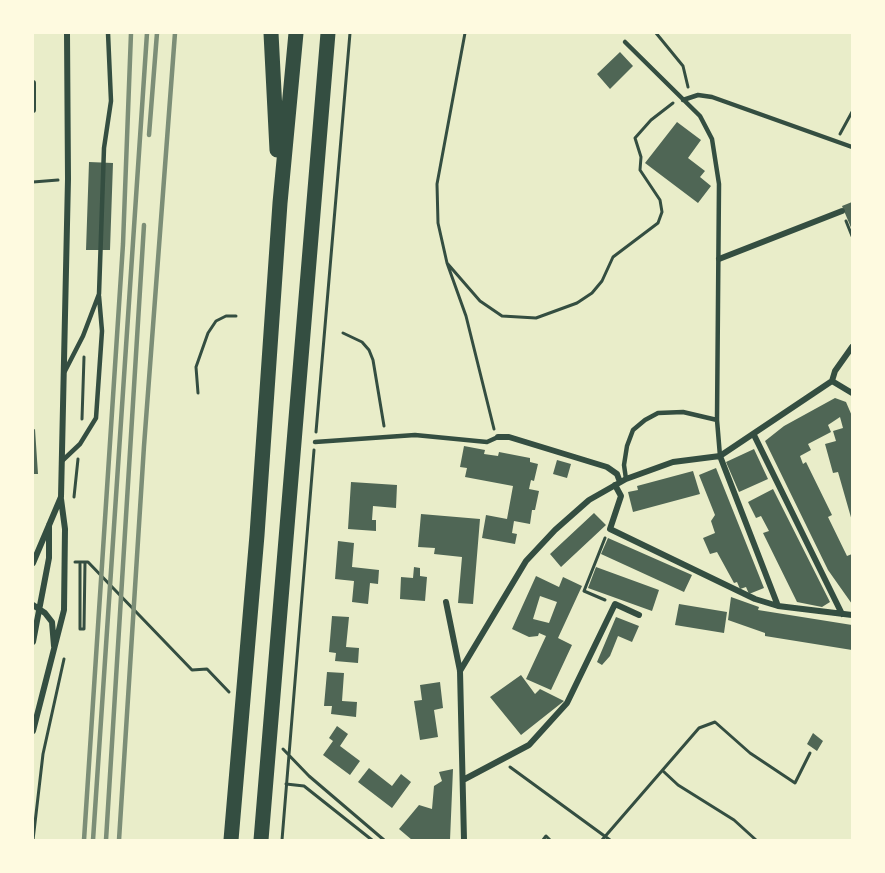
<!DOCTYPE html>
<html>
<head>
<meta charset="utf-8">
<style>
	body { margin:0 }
	#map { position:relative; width:885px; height:873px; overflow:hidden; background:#e9edc9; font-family:Lora,serif }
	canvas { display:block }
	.frame { position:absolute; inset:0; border:34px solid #fefae0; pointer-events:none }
</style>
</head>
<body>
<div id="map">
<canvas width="885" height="873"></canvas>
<div class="frame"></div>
</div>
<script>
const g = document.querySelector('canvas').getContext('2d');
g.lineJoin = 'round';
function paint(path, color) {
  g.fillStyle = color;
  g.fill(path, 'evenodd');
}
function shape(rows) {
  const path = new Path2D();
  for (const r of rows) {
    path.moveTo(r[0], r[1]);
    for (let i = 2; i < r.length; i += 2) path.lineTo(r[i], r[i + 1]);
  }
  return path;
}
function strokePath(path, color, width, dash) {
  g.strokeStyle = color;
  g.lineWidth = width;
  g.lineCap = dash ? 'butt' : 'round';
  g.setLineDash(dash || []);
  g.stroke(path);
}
const building = shape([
	[620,52,633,66,610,89,597,74],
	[677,122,701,140,688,158,705,171,700,177,711,186,698,203,645,163],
	[89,162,113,163,110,250,86,250],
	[852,202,852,230,842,206],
	[835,398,846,402,852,416,852,521,838,472,833,473,825,444,836,441,833,431,843,428,840,417,828,425,831,432,808,444,811,450,800,456,803,464,806,462,832,515,828,517,847,556,852,554,852,604,828,570,765,441,784,426],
	[35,429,38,474,33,474,33,430],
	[464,446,485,450,484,454,498,456,499,452,530,458,530,462,538,464,534,481,531,480,529,489,539,491,535,510,532,510,530,524,514,521,512,533,517,534,515,544,482,538,486,515,507,519,513,486,465,477,467,468,460,467],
	[754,449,768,479,739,492,726,462],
	[557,460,571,464,567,478,553,474],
	[716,468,764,588,749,594,746,587,740,589,737,582,734,583,717,552,710,554,703,538,715,533,711,521,715,515,699,475],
	[693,471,700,494,633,512,628,492,638,490,637,486],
	[351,482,397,485,396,508,373,506,372,520,376,520,376,531,348,529],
	[773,489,830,602,822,607,797,602,763,533,769,531,761,516,756,518,748,502],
	[594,513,606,525,561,567,550,554],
	[421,514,480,519,473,604,458,603,462,557,434,554,435,548,418,547],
	[608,538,692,575,684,592,601,554],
	[338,541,354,543,352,567,379,570,378,584,370,583,368,604,352,602,354,581,335,579],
	[414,567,420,568,420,576,427,577,425,601,400,599,401,577,413,578],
	[596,567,659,590,652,611,588,588],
	[536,576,559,587,563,577,582,586,558,638,572,645,551,690,526,679,546,636,539,633,538,636,529,637,512,629],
	[540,596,557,602,549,623,533,619],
	[731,597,759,607,758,610,852,625,852,650,765,636,765,633,728,620],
	[679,604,727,612,724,633,675,625],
	[332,616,349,617,346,647,359,648,358,663,335,661,336,653,329,652],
	[616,617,639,626,632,642,618,636,610,656,602,665,597,662],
	[327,672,344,673,342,701,357,702,356,717,331,714,332,706,324,706],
	[521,675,535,694,540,689,564,701,521,735,490,697],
	[440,682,443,708,434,710,438,737,420,740,414,701,422,700,420,685],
	[337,726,348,734,340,746,360,761,350,775,323,755,333,741,329,738],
	[813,733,823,741,817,751,807,744],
	[369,768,392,786,401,774,411,782,392,808,358,782],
	[453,769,450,840,412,840,399,829,419,805,432,809,434,786,442,781,439,772]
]);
const path = shape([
	[465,33,437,184,438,223,447,263,466,316,494,429],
	[656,33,683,66,688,87],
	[840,134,852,112],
	[33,182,58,180],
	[846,221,852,236],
	[447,263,480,301,502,316,536,318,577,303,592,293,602,281,613,257,658,223,662,212,660,200,640,170,641,157,635,138,651,120,673,103],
	[343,333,362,342,369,350,373,360,384,426],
	[198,393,196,367,208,333,216,321,226,316,236,316],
	[82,419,84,357],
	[316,432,350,33],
	[74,497,78,459],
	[75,562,88,562,192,670,207,669,229,692],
	[80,564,80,629,84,629,85,562],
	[605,600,584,591,605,538],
	[283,749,309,776,384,840],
	[510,767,610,840],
	[663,771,678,785,734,820,756,840],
	[286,784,304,786,372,840],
	[33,840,43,754,64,659],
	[282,840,314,450],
	[543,840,546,836,550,840],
	[602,840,699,728,715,722,750,753,795,783,810,753]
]);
const service = shape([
	[625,42,700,116,712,139,719,184,717,420,720,456],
	[683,100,698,95,712,97,852,147],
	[65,371,83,336,99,294,104,148,111,101,108,33],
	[315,442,415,435,487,442,498,437],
	[62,461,80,444,96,418,102,331,99,296],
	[626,479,624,465,627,446,633,430,645,420,658,413,683,412,717,420]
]);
const minor = shape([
	[33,83,33,110],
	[719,259,842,211],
	[832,381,835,371,852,347],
	[832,381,852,393],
	[754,435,842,614],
	[498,437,509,437,607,467,617,474,620,482],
	[720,456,778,606],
	[615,485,621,496,610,529,755,599,778,606,852,615],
	[33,563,61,497,68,179,67,33],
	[446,602,460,671,464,840],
	[33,605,45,613,52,622,54,646],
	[33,642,49,558,49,525],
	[460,671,526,561,555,530,589,500,626,479,673,462,720,456,832,381],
	[33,731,64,610,65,529,61,499],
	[463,780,529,745,567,703,615,604,639,615]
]);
const trunk = shape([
	[271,33,277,150],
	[231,840,257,535,280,203,296,33],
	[261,840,328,33]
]);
const rail = shape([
	[149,135,157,33],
	[84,840,123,244,131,33],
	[93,840,147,33],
	[106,840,144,225],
	[119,840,144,446,175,33]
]);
paint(building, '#4f6655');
strokePath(path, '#344e41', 3);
strokePath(service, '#344e41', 4.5);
strokePath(minor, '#344e41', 6);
strokePath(trunk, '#344e41', 15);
strokePath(rail, '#7c8e77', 4.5);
</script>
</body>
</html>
